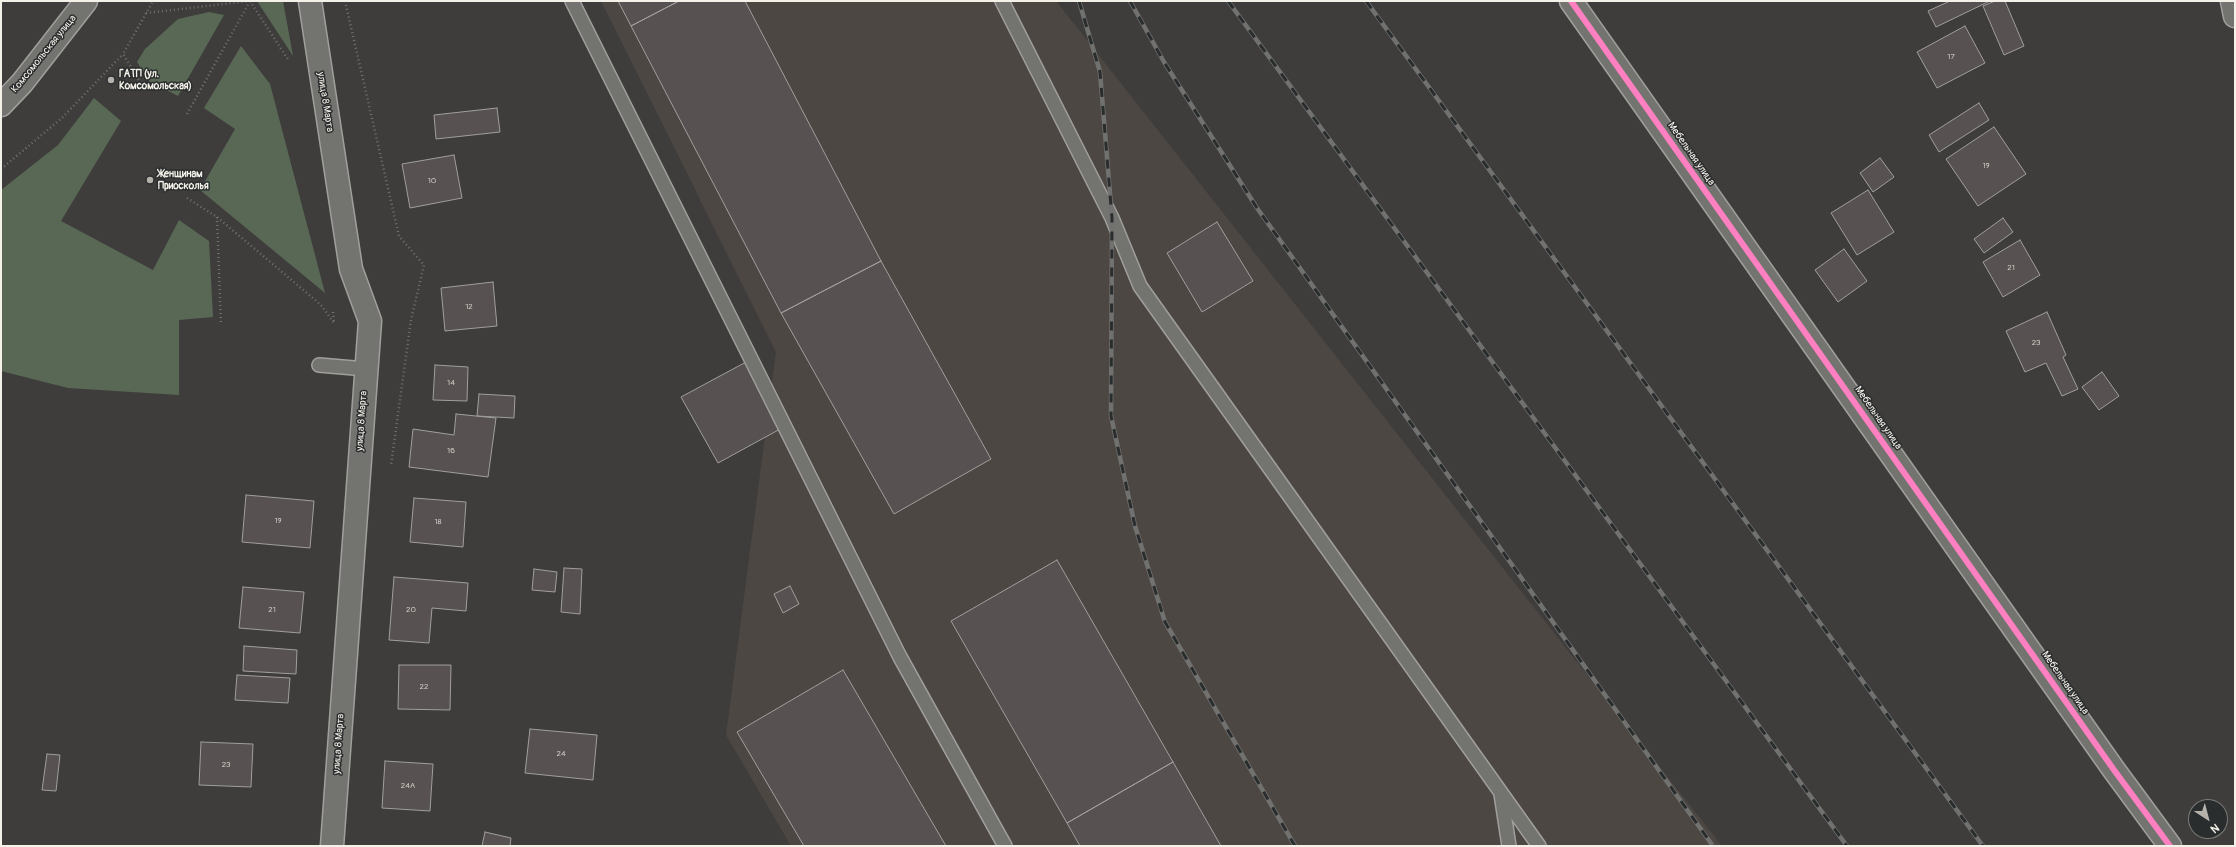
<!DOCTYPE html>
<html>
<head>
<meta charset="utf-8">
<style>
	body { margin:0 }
	#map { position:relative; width:2236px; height:847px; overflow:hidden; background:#3f3d3c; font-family:Pangolin,sans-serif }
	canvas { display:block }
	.frame { position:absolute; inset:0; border:2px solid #f4f1e8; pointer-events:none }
	.north { position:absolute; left:2188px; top:799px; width:40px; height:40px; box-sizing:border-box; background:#2a2d2e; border:1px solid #7b7b78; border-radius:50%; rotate:144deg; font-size:11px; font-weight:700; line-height:16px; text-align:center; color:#f4f1e8 }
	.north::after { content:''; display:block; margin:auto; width:14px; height:18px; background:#b5b2ac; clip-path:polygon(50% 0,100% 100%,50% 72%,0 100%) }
</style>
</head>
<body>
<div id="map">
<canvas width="2236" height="847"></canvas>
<div class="frame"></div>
<div class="north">N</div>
</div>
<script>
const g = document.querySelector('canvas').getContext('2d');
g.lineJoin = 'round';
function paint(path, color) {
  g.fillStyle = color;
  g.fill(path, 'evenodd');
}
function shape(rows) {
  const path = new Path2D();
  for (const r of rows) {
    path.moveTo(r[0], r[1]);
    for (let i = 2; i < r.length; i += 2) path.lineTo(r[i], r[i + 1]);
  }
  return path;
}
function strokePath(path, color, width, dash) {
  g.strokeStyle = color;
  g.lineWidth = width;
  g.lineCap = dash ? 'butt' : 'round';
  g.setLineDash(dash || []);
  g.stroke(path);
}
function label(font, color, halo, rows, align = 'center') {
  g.font = font + ' Pangolin,sans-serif';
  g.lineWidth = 3;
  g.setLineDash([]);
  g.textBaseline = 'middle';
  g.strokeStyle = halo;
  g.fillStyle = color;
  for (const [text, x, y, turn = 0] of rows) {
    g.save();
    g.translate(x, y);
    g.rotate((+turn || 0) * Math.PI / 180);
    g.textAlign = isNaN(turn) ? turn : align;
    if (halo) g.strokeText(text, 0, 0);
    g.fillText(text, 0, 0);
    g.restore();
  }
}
const built = shape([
	[601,1,1056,1,1722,846,791,846,726,735,776,352]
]);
const green = shape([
	[257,1,283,1,293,56],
	[209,12,224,15,178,96,149,81,137,62,145,49,178,19],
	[241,46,270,84,325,293,200,190,235,129,204,108],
	[94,98,121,121,61,221,153,270,179,220,209,241,213,317,179,320,179,395,68,388,1,371,1,190,58,145]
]);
const building = shape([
	[618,1,679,1,631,26,618,1],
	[679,1,745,1,881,261,781,313,631,26,679,1],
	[1950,1,1990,1,1936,27,1928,11,1950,1],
	[1995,1,2005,1,2024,46,2004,55,1983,6,1995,1],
	[1965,26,1985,63,1937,88,1917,52,1965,26],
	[1979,103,1989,120,1939,152,1929,135,1979,103],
	[497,108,500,132,436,139,434,115,497,108],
	[1994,127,2026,174,1978,206,1946,159,1994,127],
	[454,155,462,198,410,208,402,164,454,155],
	[1880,158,1894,177,1873,192,1860,173,1880,158],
	[1868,190,1894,232,1857,255,1831,213,1868,190],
	[2003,218,2013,232,1984,253,1974,239,2003,218],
	[1217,222,1253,281,1202,312,1167,253,1217,222],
	[2020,240,2040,275,2003,297,1983,262,2020,240],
	[1844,249,1867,281,1838,302,1815,270,1844,249],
	[881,261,991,459,894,514,781,313,881,261],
	[493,282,497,326,445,331,441,288,493,282],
	[2047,312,2066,355,2063,357,2078,389,2062,396,2046,363,2025,372,2006,331,2047,312],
	[746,362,782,428,718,463,681,397,746,362],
	[435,365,468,367,467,401,433,400,435,365],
	[2102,372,2119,396,2099,410,2082,387,2102,372],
	[479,394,515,396,514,418,477,416,479,394],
	[456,414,496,418,488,477,409,467,413,429,454,435,456,414],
	[246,495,314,501,310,548,242,542,246,495],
	[414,498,466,502,463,547,410,542,414,498],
	[1057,560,1173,762,1067,823,951,621,1057,560],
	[564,568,582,569,580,614,561,612,564,568],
	[534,569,557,572,555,592,532,590,534,569],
	[394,577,468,583,466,611,432,608,429,643,389,640,394,577],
	[790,586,799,604,783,613,774,594,790,586],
	[243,587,304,592,300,633,239,628,243,587],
	[244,646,297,650,296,674,243,671,244,646],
	[399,665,451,665,450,710,398,709,399,665],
	[843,670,946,846,804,846,737,732,843,670],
	[237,675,290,678,288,703,235,700,237,675],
	[530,729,597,735,593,780,525,773,530,729],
	[201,742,253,744,251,787,199,785,201,742],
	[47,754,60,755,56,791,42,790,47,754],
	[385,761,433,764,430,811,382,808,385,761],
	[1173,762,1221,846,1080,846,1067,823,1173,762],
	[485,832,511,838,510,846,482,846,485,832]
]);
const path = shape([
	[250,1,289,61],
	[345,1,399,236,424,265,411,320,391,465],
	[146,13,250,1],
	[145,90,123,54,153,1],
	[187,114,250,1],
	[1,169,62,118,123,54],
	[187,198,217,217,321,305,334,323,333,312],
	[217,217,221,325]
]);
const service = shape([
	[572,1,900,657,1005,846],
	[1002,1,1112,218,1140,286,1539,846],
	[319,365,366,369],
	[1501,794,1509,846]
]);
const minor = shape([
	[1571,1,2114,770,2170,846],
	[2232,1,2235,16]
]);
const secondary = shape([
	[310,1,351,269,370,321,332,846]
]);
const primary = shape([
	[1,105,22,83,86,1]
]);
const rail = shape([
	[1079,1,1100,72,1112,218,1111,416,1135,526,1165,622,1295,846],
	[1130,1,1164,62,1257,208,1713,846],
	[1228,1,1847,846],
	[1366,1,1983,846]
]);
const cycleway = shape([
	[1571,1,2114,770,2170,846]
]);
const markers = [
	[111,80,4,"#b5b2ac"],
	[150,180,4,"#b5b2ac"]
];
const numberNames = [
	["17",1951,57],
	["19",1986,166],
	["10",432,181],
	["21",2011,268],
	["12",469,307],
	["23",2036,343],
	["14",451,383],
	["16",451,451],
	["19",278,521],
	["18",438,522],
	["21",272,610],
	["20",411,610],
	["22",424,687],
	["24",561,754],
	["23",226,765],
	["24А",408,786]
];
const streetNames = [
	["Комсомольская улица",44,54,-51],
	["улица 8 Марта",325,102,81],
	["Мебельная улица",1691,154,55],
	["Мебельная улица",1878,418,55],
	["улица 8 Марта",362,421,-86],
	["Мебельная улица",2065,683,55],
	["улица 8 Марта",339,744,-86]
];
const poiNames = [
	["ГАТП (ул.",119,74],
	["Комсомольская)",119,86],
	["Женщинам",158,174],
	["Приосколья",158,186]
];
paint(built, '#4d4743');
paint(green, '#586855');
paint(building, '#575251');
strokePath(building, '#a09f9d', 1);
strokePath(service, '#a09f9d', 16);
strokePath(minor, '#a09f9d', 25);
strokePath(secondary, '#a09f9d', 25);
strokePath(primary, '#a09f9d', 25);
strokePath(path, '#717170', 2.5, [1, 3]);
strokePath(service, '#737370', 13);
strokePath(minor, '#737370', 22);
strokePath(secondary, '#737370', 22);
strokePath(primary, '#737370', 22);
strokePath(rail, '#717170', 4.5);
strokePath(rail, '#2a2d2e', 3, [9]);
strokePath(cycleway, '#ff80c0', 6);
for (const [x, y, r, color] of markers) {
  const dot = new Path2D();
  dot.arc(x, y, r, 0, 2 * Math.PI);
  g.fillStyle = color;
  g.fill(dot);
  strokePath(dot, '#2a2d2e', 1.5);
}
label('8px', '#cdc9c2', null, numberNames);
label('10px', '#f4f1e8', '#2a2d2e', streetNames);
label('bold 10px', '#f4f1e8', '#2a2d2e', poiNames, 'left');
</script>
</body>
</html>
